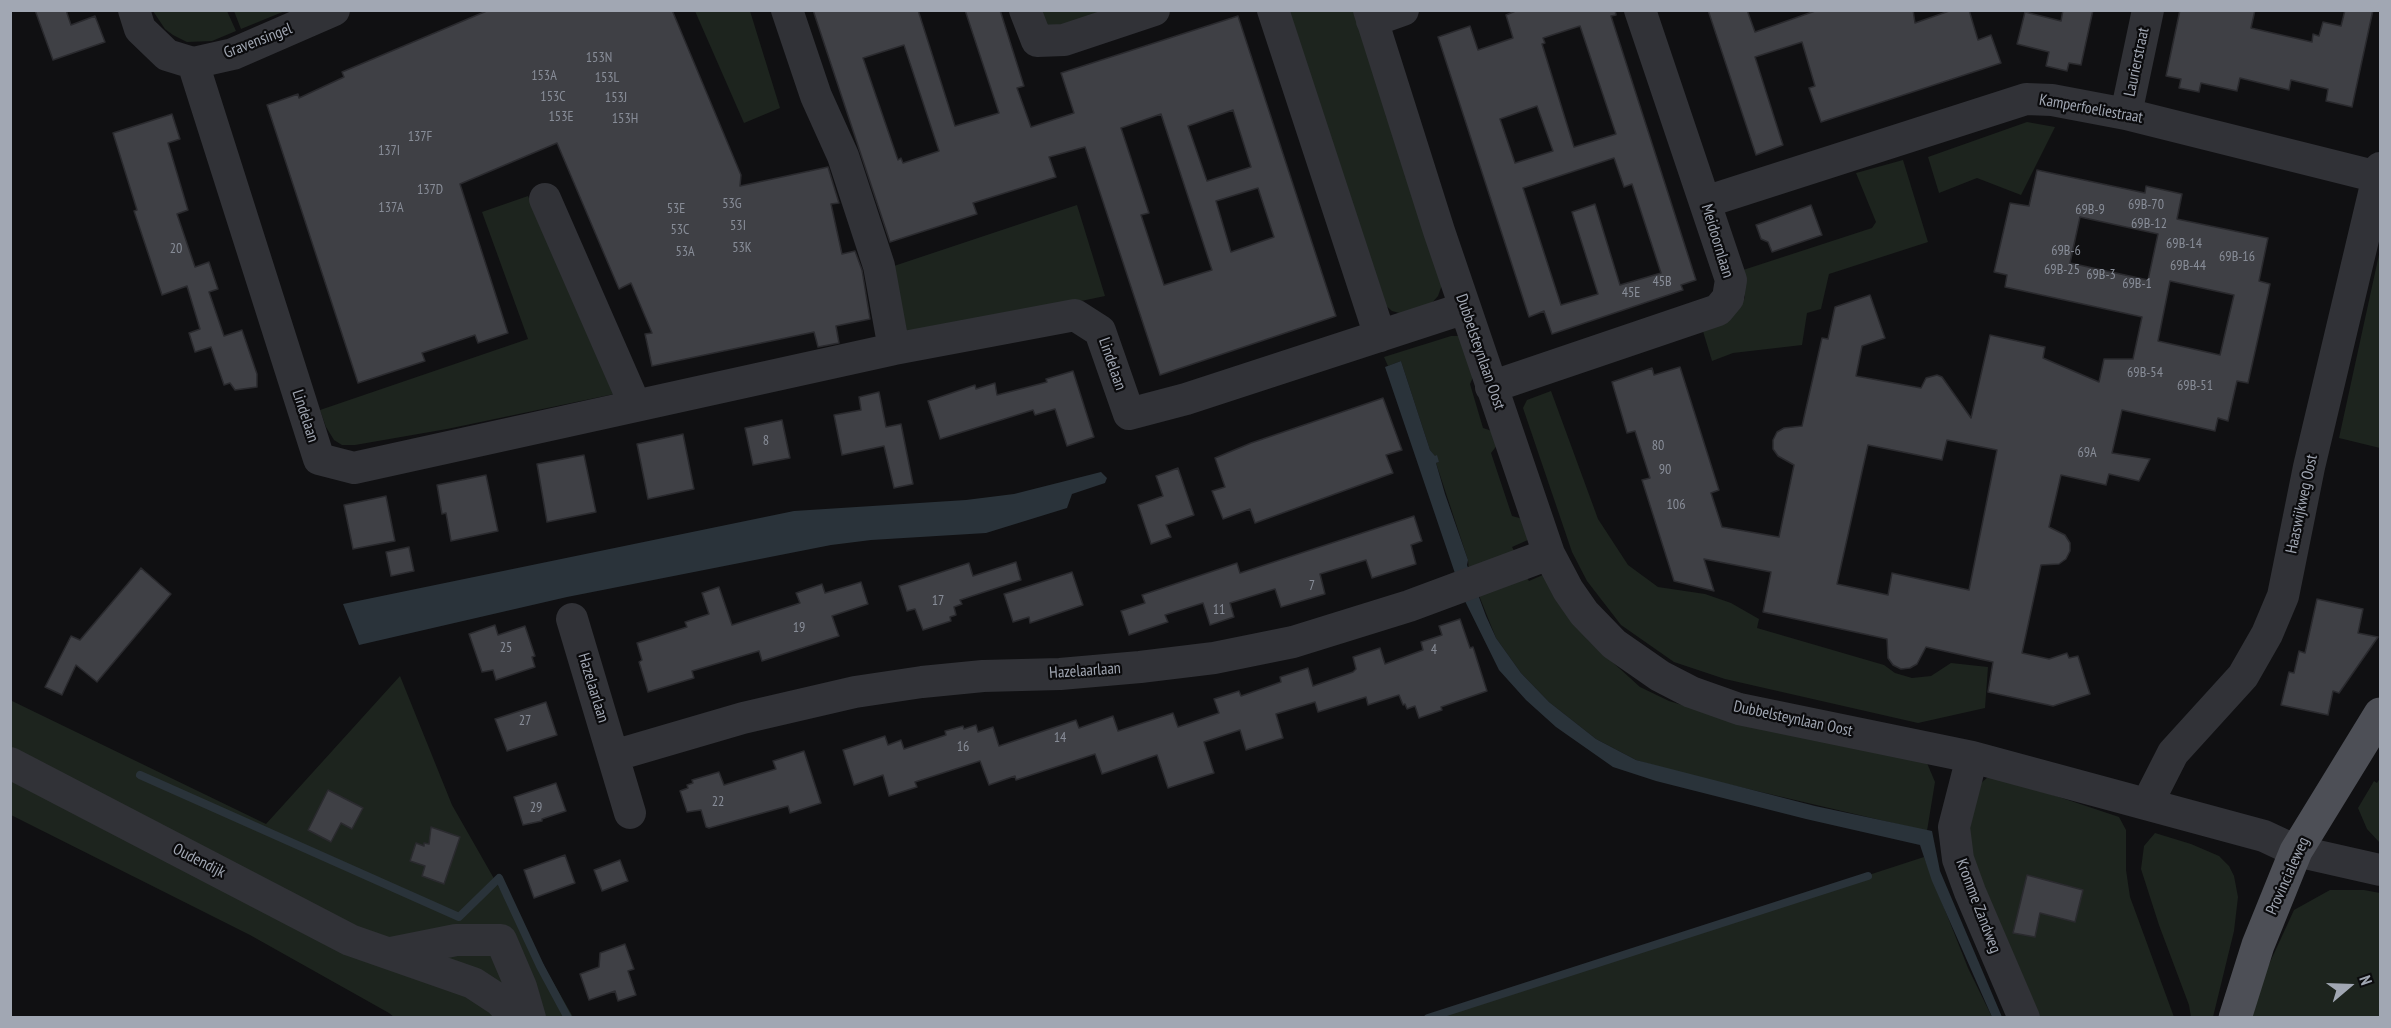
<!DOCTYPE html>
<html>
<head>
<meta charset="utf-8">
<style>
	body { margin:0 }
	#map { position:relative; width:2391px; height:1028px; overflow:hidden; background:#101012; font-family:"PT Sans Narrow",sans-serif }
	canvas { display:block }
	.frame { position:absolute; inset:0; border:12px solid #a1a7b3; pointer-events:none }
	.north { position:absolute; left:2319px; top:956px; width:60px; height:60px; -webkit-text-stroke:4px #0b0b0d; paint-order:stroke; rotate:71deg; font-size:16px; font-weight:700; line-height:24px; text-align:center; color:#a1a7b3 }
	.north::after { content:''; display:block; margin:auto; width:21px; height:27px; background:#a1a7b3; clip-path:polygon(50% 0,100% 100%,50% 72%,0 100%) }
</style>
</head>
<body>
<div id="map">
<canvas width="2391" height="1028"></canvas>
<div class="frame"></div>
<div class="north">N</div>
</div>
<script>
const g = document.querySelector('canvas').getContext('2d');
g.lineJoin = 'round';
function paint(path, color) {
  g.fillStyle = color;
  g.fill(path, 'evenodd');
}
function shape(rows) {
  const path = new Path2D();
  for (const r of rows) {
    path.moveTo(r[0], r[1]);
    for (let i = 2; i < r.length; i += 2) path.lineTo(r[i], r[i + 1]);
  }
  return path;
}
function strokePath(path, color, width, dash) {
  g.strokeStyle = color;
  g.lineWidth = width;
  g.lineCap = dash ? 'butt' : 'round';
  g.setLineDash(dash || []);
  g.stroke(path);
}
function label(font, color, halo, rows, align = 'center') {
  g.font = font + ' "PT Sans Narrow",sans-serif';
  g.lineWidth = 4.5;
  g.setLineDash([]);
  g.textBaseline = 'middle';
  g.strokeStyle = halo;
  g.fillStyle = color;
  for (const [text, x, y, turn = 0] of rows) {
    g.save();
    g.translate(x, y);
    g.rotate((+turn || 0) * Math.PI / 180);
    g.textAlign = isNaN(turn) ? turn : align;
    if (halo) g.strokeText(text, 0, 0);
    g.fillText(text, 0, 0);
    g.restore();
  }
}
const green = shape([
	[153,11,227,11,236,31,212,41,187,42,173,35,165,29],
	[234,11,285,11,241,29],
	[695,11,750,11,780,108,744,123],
	[1036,11,1132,11,1051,36],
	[1287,11,1354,11,1443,282,1438,296,1431,304,1403,314,1392,311,1384,304],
	[2027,122,2055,127,2021,195,1977,178,1939,193,1928,157],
	[1903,160,1928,242,1829,274,1821,309,1807,313,1802,345,1733,353,1712,361,1702,328,1741,306,1745,297,1737,272,1872,228,1876,222,1856,173],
	[528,196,619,393,447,429,355,445,342,445,334,440,326,427,320,410,528,339,482,212],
	[1077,205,1105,296,905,338,885,269],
	[2380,250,2380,448,2339,438],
	[1451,336,1463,336,1474,375,1470,384,1483,428,1492,431,1498,444,1491,453,1512,516,1523,519,1530,539,1512,547,1516,554,1469,571,1468,560,1436,463,1439,462,1430,450,1401,361,1388,366,1384,357],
	[1551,391,1598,519,1628,565,1658,587,1705,594,1731,603,1759,619,1757,628,1884,665,1895,673,1912,678,1931,676,1951,663,1988,667,1985,708,1918,723,1725,679,1674,662,1621,625,1587,581,1572,552,1523,408,1527,400],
	[1524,573,1529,581,1545,574,1588,640,1640,687,1669,701,1721,717,1927,763,1935,782,1927,831,1676,772,1636,760,1596,739,1549,702,1521,673,1496,638,1478,593],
	[400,676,452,805,573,1017,528,1017,369,934,11,751,10,700,266,824],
	[10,774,459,988,496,1017,394,1017,389,1013,250,935,11,815],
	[1988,777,2014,782,2119,817,2126,830,2126,870,2130,897,2174,1017,2040,1017,1974,869,1970,849,1970,815,1981,783],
	[2380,778,2380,843,2367,829,2358,808,2374,781,2377,783],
	[2155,833,2191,844,2219,856,2229,866,2234,876,2238,897,2234,931,2213,1017,2191,1017,2189,1005,2159,925,2141,869,2144,846],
	[1924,857,1968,968,1992,1017,1429,1018],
	[2330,890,2364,890,2380,893,2380,1017,2251,1018,2265,973,2294,910]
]);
const water = shape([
	[1401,361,1430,450,1435,456,1437,455,1439,462,1436,463,1445,494,1468,560,1467,565,1486,616,1496,638,1521,673,1549,702,1596,739,1636,760,1815,806,1932,831,1940,871,2002,1017,1992,1017,1932,881,1920,845,1806,819,1656,781,1613,767,1556,727,1526,700,1499,670,1463,597,1385,367],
	[1101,472,1107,478,1105,483,1072,494,1067,508,986,533,871,540,831,545,567,597,359,645,343,604,794,511,966,500,1014,494]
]);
const stream = shape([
	[140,775,459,917,499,878,540,966,568,1018],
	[1428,1018,1868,876]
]);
const building = shape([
	[35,10,66,10,71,25,95,16,105,42,53,60,35,10],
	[489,10,672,10,741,175,740,186,828,167,839,203,831,204,842,254,855,251,862,270,870,319,836,326,839,343,818,347,814,332,652,366,645,334,652,333,631,283,619,289,557,143,460,184,508,333,478,343,475,335,422,353,425,361,358,383,267,105,298,94,299,98,344,77,342,72,489,10],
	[813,10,918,10,955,126,999,113,965,10,1000,10,1024,86,1017,88,1031,127,1074,113,1061,73,1238,16,1336,316,1160,375,1085,147,1049,157,1056,177,973,203,977,214,890,242,813,10],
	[904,45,939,151,903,163,901,158,898,160,863,58,904,45],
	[1233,110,1251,167,1207,181,1188,126,1233,110],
	[1161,114,1212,270,1164,285,1141,215,1149,213,1121,128,1161,114],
	[1258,188,1274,237,1231,252,1216,201,1258,188],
	[1518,10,1615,10,1616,15,1611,16,1696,280,1681,285,1683,290,1552,334,1544,311,1529,317,1438,37,1470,26,1478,50,1513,38,1506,15,1518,10],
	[1580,26,1616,134,1574,147,1542,44,1545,43,1543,38,1580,26],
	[1537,106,1553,151,1515,163,1500,119,1537,106],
	[1614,158,1624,187,1632,184,1661,273,1620,285,1595,204,1572,212,1598,294,1561,305,1523,188,1614,158],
	[1708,10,1747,10,1755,32,1818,10,1913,10,1915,23,1952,10,1969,10,1978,40,1991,35,2001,63,1821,122,1809,88,1815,86,1802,42,1755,57,1783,145,1756,155,1708,10],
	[2063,10,2093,10,2081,65,2069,63,2067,71,2046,66,2049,52,2017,44,2025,12,2061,21,2063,10],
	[2180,10,2255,10,2251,28,2312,42,2313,34,2319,36,2323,22,2341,26,2345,10,2373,10,2352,107,2326,101,2328,89,2291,80,2289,90,2240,78,2237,91,2201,83,2199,92,2179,88,2181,79,2166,76,2180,10],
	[172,114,180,139,168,143,188,210,177,214,195,267,209,262,218,289,209,292,224,336,242,330,257,374,257,387,235,390,230,383,224,385,211,347,195,352,189,333,200,329,187,286,162,295,134,211,137,210,113,133,172,114],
	[2037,170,2145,193,2146,186,2182,194,2177,219,2268,238,2259,281,2270,284,2268,294,2248,383,2237,381,2228,421,2218,418,2215,431,2122,410,2112,453,2150,459,2139,481,2109,474,2106,485,2061,475,2049,527,2065,535,2070,543,2070,551,2066,559,2059,564,2041,565,2022,653,2049,659,2067,653,2069,658,2078,656,2090,694,2053,706,1988,692,1993,662,1926,647,1917,664,1910,668,1901,669,1893,665,1888,658,1887,639,1763,612,1771,572,1704,559,1714,591,1674,581,1642,480,1650,478,1635,431,1627,433,1612,382,1652,368,1654,375,1680,367,1719,490,1711,493,1722,527,1779,537,1794,465,1778,456,1773,449,1773,440,1777,432,1784,428,1802,426,1822,338,1828,339,1835,307,1870,295,1885,338,1862,346,1856,376,1921,388,1926,378,1937,375,1942,377,1971,418,1990,335,2045,347,2043,358,2099,382,2104,359,2133,359,2142,317,2005,287,2007,275,1994,272,2010,203,2029,206,2037,170],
	[2080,217,2158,234,2148,280,2070,263,2080,217],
	[2170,281,2234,295,2220,355,2158,341,2170,281],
	[1947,440,1997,450,1969,590,1892,573,1888,595,1837,584,1868,445,1942,460,1947,440],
	[1811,205,1822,235,1772,252,1768,242,1761,239,1756,225,1811,205],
	[1073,371,1094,437,1067,446,1055,409,1035,415,1033,410,940,439,928,401,975,385,976,389,995,383,997,395,1047,382,1046,379,1073,371],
	[879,392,886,427,901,424,913,484,894,488,884,446,842,455,834,415,861,410,859,397,879,392],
	[1383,398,1402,450,1386,455,1393,473,1255,523,1250,509,1223,519,1212,491,1225,487,1215,458,1251,443,1383,398],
	[782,420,790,458,753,465,745,428,782,420],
	[683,434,694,489,648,499,637,444,683,434],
	[584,455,596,512,547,522,537,464,584,455],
	[1178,468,1194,515,1166,525,1171,537,1151,544,1138,505,1163,496,1156,476,1178,468],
	[486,475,498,531,451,541,446,513,442,514,437,485,486,475],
	[386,496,395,541,353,549,344,505,386,496],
	[1414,516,1422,541,1411,545,1416,564,1372,578,1366,560,1320,574,1325,594,1281,607,1275,589,1230,603,1234,617,1210,625,1203,603,1165,615,1168,622,1129,635,1121,611,1145,603,1142,595,1237,563,1240,573,1414,516],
	[409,547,414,571,391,576,386,552,409,547],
	[1016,562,1021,580,960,600,962,604,954,607,956,615,950,617,951,621,923,630,915,609,907,611,899,586,969,563,973,576,1016,562],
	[141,568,171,594,97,682,76,665,62,695,45,687,71,636,80,640,141,568],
	[1072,572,1083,605,1030,623,1029,617,1013,622,1004,594,1072,572],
	[861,582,868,604,832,616,839,636,762,661,759,651,692,671,694,678,648,692,639,662,642,660,637,643,687,627,685,622,709,614,702,593,719,587,732,625,800,603,796,593,822,584,825,593,861,582],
	[2317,599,2363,609,2358,633,2378,637,2339,693,2333,691,2328,715,2281,705,2289,672,2294,673,2299,651,2305,653,2317,599],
	[1460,619,1470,648,1473,647,1487,691,1441,707,1442,710,1419,718,1415,706,1407,709,1405,704,1403,705,1399,695,1368,705,1366,697,1318,712,1315,702,1276,714,1283,738,1246,750,1240,730,1204,742,1214,773,1168,788,1157,755,1102,774,1095,754,1016,780,1015,776,989,785,980,761,915,782,917,787,889,796,883,775,854,785,843,750,885,736,888,745,901,740,904,749,946,735,945,731,963,726,964,729,976,725,978,732,993,727,999,746,1076,720,1079,728,1113,716,1118,731,1173,713,1178,727,1219,713,1214,699,1239,691,1241,696,1281,682,1280,677,1308,668,1313,686,1353,672,1356,669,1353,657,1380,648,1385,664,1423,650,1421,642,1442,635,1439,626,1460,619],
	[495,625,498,635,525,626,535,656,532,657,535,667,496,680,493,670,482,672,469,634,495,625],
	[546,702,557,735,507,751,495,719,546,702],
	[804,751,821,803,790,813,788,806,709,828,706,827,701,810,687,812,680,791,688,788,687,785,693,783,692,780,719,772,724,785,776,769,773,761,804,751],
	[556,783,566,811,542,819,542,821,523,825,514,797,556,783],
	[328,790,363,808,352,829,341,823,331,842,308,830,328,790],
	[431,827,460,837,444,884,422,876,425,866,410,861,416,843,424,846,424,843,429,844,431,827],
	[565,855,575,883,534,898,524,870,565,855],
	[620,860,628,881,602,891,594,870,620,860],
	[2027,875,2083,890,2075,922,2040,913,2035,937,2013,933,2027,875],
	[625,944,634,969,628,971,636,995,618,1001,615,991,589,1000,580,974,599,967,600,953,625,944]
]);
const minor = shape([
	[134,10,140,29,167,55,193,63,233,54,334,10],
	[787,10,816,96,843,156,879,266,894,349],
	[1025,10,1037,41,1064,40,1154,10],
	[1273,10,1380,336],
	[1369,10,1439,231,1549,554,1568,590,1584,613,1614,644,1660,676,1691,692,1739,709,1972,757,2264,836,2296,851,2380,870],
	[1372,21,1403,10],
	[193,63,319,459,354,468,894,349,1075,315,1100,331,1129,414,1186,399,1465,308],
	[2126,114,2148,10],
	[545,199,635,405],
	[1705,202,2026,99,2052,100,2126,114,2378,177],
	[1491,387,1718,310,1728,298,1731,280,1640,10],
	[572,619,630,813],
	[613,756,743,718,855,692,922,682,983,676,1060,674,1140,667,1214,658,1293,642,1409,606,1549,554],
	[1972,757,1954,827,1958,859,1970,892,2024,1018],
	[10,763,350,940,473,983,499,1000,516,1018],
	[2147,804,2173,753,2243,676,2267,634,2283,596,2309,467,2380,168],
	[391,953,456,940,501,940,521,987,530,1018]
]);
const major = shape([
	[2235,1018,2258,945,2296,851,2380,714]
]);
const numberNames = [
	["153N",599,58],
	["153A",544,76],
	["153L",607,78],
	["153C",553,97],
	["153J",616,98],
	["153E",561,117],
	["153H",625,119],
	["137F",420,137],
	["137I",389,151],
	["137D",430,190],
	["53G",732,204],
	["69B-70",2146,205],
	["137A",391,208],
	["53E",676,209],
	["69B-9",2090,210],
	["69B-12",2149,224],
	["53I",738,226],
	["53C",680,230],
	["69B-14",2184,244],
	["53K",742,248],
	["20",176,249],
	["69B-6",2066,251],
	["53A",685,252],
	["69B-16",2237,257],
	["69B-44",2188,266],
	["69B-25",2062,270],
	["69B-3",2101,275],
	["45B",1662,282],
	["69B-1",2137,284],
	["45E",1631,293],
	["69B-54",2145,373],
	["69B-51",2195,386],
	["8",766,441],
	["80",1658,446],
	["69A",2087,453],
	["90",1665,470],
	["106",1676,505],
	["7",1312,586],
	["17",938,601],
	["11",1219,610],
	["19",799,628],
	["25",506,648],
	["4",1434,650],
	["27",525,721],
	["14",1060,738],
	["16",963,747],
	["22",718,802],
	["29",536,808]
];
const streetNames = [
	["Gravensingel",258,41,-21],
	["Laurierstraat",2137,62,-78],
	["Kamperfoeliestraat",2091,109,10],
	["Meidoornlaan",1717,241,73],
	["Dubbelsteynlaan Oost",1480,352,71],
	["Lindelaan",1112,364,71],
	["Lindelaan",305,416,72],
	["Haaswijkweg Oost",2302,504,-78],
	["Hazelaarlaan",1085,671,-4],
	["Hazelaarlaan",593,688,73],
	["Dubbelsteynlaan Oost",1793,719,12],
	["Oudendijk",199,861,27],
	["Provincialeweg",2288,876,-66],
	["Kromme Zandweg",1978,906,69]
];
paint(green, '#1d241e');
paint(water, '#2a333a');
strokePath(stream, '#2a333a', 8);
paint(building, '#3f4045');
strokePath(building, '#2a2a2e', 1.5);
strokePath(minor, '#313237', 32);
strokePath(major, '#4d4f56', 33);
label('14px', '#888d98', null, numberNames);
label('16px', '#a1a7b3', '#0b0b0d', streetNames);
</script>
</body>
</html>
